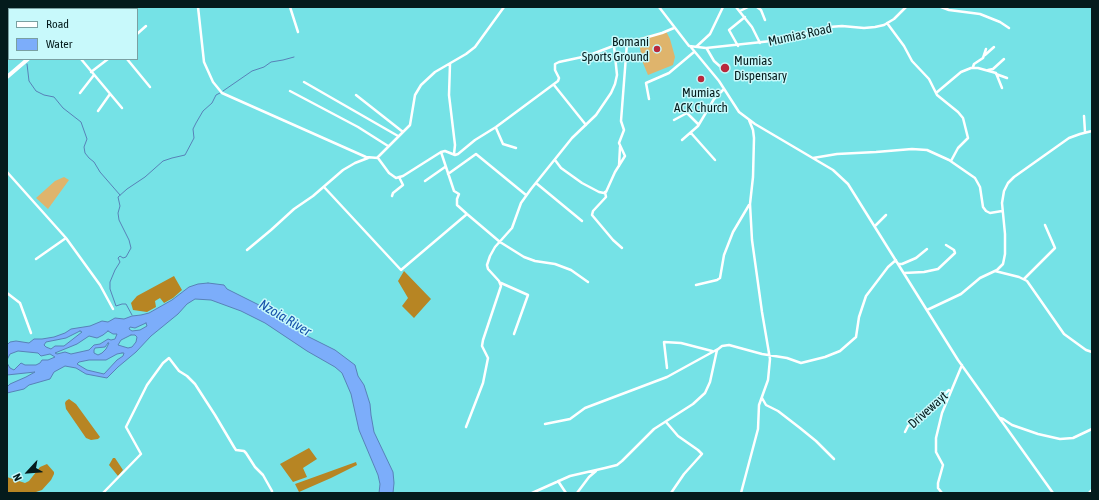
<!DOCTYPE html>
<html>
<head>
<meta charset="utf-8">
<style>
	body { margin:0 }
	#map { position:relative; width:1099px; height:500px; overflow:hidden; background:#75e2e6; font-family:"Asap Condensed",sans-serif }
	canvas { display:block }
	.frame { position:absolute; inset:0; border:8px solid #041b1c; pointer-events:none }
	.legend { position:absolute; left:8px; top:8px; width:130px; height:52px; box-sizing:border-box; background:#c8f9fb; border:1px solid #7aa0a2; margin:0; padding:5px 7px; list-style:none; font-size:12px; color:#041b1c }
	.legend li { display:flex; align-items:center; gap:8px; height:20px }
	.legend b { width:20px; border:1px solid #7aa0a2 }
	.north { position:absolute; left:8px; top:452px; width:40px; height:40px; -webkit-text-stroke:3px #c8f9fb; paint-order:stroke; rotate:244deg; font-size:11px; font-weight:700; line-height:16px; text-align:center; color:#041b1c }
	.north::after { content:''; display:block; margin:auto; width:14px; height:18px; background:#041b1c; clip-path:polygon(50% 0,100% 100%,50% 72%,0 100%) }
</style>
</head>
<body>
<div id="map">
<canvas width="1099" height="500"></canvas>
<div class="frame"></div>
<ul class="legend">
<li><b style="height:5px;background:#fff"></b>Road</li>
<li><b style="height:11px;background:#7cadfa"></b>Water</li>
</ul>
<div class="north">N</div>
</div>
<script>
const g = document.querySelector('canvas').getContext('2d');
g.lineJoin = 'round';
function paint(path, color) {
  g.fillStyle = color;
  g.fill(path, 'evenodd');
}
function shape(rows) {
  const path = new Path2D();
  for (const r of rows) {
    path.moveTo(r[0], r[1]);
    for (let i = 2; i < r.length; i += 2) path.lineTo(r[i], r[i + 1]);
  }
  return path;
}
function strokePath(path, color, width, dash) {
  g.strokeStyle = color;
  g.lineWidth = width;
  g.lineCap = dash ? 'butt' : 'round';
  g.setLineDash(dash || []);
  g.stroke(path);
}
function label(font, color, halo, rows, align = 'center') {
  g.font = font + ' "Asap Condensed",sans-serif';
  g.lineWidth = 3;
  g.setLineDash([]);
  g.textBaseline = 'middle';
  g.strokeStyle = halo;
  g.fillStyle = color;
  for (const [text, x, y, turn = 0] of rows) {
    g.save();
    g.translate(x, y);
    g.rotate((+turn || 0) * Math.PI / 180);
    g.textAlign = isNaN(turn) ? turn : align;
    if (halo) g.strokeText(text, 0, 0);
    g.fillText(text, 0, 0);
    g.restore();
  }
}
const green = shape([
	[666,31,670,39,675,57,673,65,648,75,643,63,639,43,640,38],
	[64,177,69,180,48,209,36,198,55,181]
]);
const forest = shape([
	[404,271,431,299,414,318,402,306,408,298,398,281],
	[174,276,182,290,173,298,164,303,160,298,155,301,156,307,147,312,133,310,131,303,137,296],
	[69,399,76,404,100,437,98,439,91,440,86,438,66,409,65,403,66,401],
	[309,448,317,459,303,468,307,477,293,482,280,464],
	[113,458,115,458,123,470,118,476,109,465],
	[356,462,357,465,331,478,299,492,295,484],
	[47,464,54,472,54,474,51,480,42,490,33,493,7,493,7,477,25,483,29,481,40,467]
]);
const water = shape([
	[208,283,224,285,227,289,281,316,288,320,299,332,335,350,355,365,358,376,364,385,370,404,371,415,374,432,393,472,394,483,393,493,379,493,380,484,378,475,359,430,351,394,342,373,335,367,307,351,265,323,241,311,211,300,195,299,187,304,178,314,151,336,136,352,118,367,107,378,86,374,76,368,65,366,54,372,50,379,29,385,24,389,7,393,7,387,10,384,26,377,35,372,7,375,7,363,10,368,14,370,21,363,25,365,36,365,40,363,42,360,48,360,55,357,50,354,41,356,38,353,18,351,10,354,7,360,7,345,10,342,16,341,29,343,34,339,42,339,54,337,65,333,71,329,90,326,102,321,108,322,115,318,124,319,132,316,141,315,149,313,172,300,189,287,198,284,208,283],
	[146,323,147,326,140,330,132,331,129,329,130,327,135,328,146,323],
	[80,331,82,332,64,346,55,346,51,349,46,347,44,345,46,342,66,338,80,331],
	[108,331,113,334,117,334,115,339,111,340,108,339,100,344,94,345,89,350,71,354,65,352,57,354,55,353,77,344,89,336,97,338,103,335,108,331],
	[131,335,135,335,137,337,136,342,132,347,128,348,118,345,121,340,131,335],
	[108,343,109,343,106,349,102,353,98,355,94,353,94,350,95,348,105,347,108,343],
	[122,353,124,353,123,356,117,360,104,374,87,370,77,364,79,362,89,360,106,360,117,354,122,353]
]);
const stream = shape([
	[23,7,23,9],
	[27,64,29,81,36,91,44,95,54,97,63,108,81,122,87,139,84,147,85,153,89,158,94,162,100,172,120,195],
	[223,91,252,71,264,67,271,62,283,60,294,57],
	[132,315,126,304,122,304,116,306,110,289,110,282,115,270,120,262,118,258,120,256,123,258,126,257,131,248,129,240,119,220,118,213,120,206,118,197,127,189,145,177,163,161,172,158,185,155,194,138,193,129,196,123,203,111,212,103,216,95,220,93]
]);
const minor = shape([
	[198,7,204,62,213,82,222,93,366,157,378,158,389,173,396,178,403,176,441,152,445,151,455,155,458,154,475,140,496,127,558,81,559,78,555,70,555,64,559,62,587,56,621,43,627,43,662,33,674,28],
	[290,7,298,32],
	[659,7,689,46,706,48,790,39,816,30,829,27,842,26,864,28,875,27,884,25,894,19,906,7],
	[736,7,752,27,760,43],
	[757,7,761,10,765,20],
	[941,7,949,10,980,14,1000,22,1009,28],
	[740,11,748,7],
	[887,23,904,46,912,61,929,79,937,95,958,112,963,118,968,138,958,148,951,161],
	[137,34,146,26],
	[690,46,719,81,739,112,755,124,833,170,848,184,958,360,1053,493],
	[738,46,729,30,745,17],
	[696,47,710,34,723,7],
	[707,49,714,61,723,69],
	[985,55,994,47],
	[81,59,122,108],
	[127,59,150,87],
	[450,64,449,95,455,145,454,154],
	[973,67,974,64,983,58,986,49],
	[988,70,993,69,1004,59],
	[91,72,108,59],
	[996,74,1007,78],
	[304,82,398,136],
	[554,85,586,125],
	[290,91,358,127,388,146],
	[80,93,94,75],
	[936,93,961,72,971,68,978,68,996,73,1002,88],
	[356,95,403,132],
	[649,99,646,83,669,73,694,52],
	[98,111,110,94],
	[1084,116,1085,132],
	[674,120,687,113,698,124],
	[496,128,503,144,516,148],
	[691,133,715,160],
	[682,140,698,126,714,99,724,89],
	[441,152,454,191,459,194,457,199,457,205,467,214,500,242,524,257,535,261,555,264,571,270,588,282],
	[377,158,410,125,415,95,421,85,435,72,466,54,475,47,504,7],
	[813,158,837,154,876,152,912,149,927,150,949,160,975,178,980,187,983,207,986,211,990,213,1002,211],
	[555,160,561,168,582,183,599,192,604,193,606,192,615,172,625,156,619,143,624,130,621,121,627,43],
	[619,166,620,147],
	[7,172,66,238,100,285,113,309],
	[448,174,476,154,526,195],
	[425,181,445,167],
	[536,183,582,221],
	[324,187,401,270,467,214],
	[605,192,606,197,593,211,592,215,613,240,622,248],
	[392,196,393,193,403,185,399,177],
	[875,226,886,215],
	[247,250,271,230,294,209,313,196,343,170,355,163,368,158],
	[36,259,66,238],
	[899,264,902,264,916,258,927,249],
	[995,271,1019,277,1027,281,1064,334,1086,350,1092,352],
	[904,273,924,272,938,269,955,253,954,250,946,245],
	[1024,279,1055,248,1045,225],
	[501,283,528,295,514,334],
	[696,285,717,280,720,278,724,255,733,232,749,205],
	[7,293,20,303,31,333],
	[927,310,961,294,980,278,997,270,1003,264,1005,254,1005,234,1002,203,1004,191,1008,183,1014,177,1069,138,1080,134,1092,131],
	[667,368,664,342,681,343,712,351],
	[762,398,766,405,778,411,800,428,816,441,834,459],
	[1000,418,1003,419,1012,425,1038,434,1060,439,1073,438,1092,429],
	[666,422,678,436,698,450,702,454,684,474,671,493],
	[545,424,570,419,585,408,667,377,718,349],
	[466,427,483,383,488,358,482,346,483,340,501,286,499,281,488,269,487,265,490,256,495,247,512,228,521,203,531,189,572,138,596,115,611,93,615,84,617,75,614,46],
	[905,432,908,426,949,390],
	[558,481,566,493],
	[103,493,141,454,126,427,147,385,163,363,169,358,179,371,187,376,195,384,215,415,234,447,236,450,244,451,246,453,255,467,263,475,272,491,272,493],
	[532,493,570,476,605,468,617,465,622,461,654,429,693,404,705,393,710,382,717,350,722,346,729,345,762,354,787,358,801,363,825,357,840,351,856,337,859,317,866,296,888,267,896,260],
	[577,493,589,477,596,471],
	[741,493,758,429,759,405,768,380,770,359,762,312,752,240,750,204,753,177,754,138,753,130,749,120],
	[942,493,938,488,938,483,943,465,936,452,936,438,942,413,962,365],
	[1089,493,1092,490]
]);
const highway = shape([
	[90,9,92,7],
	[7,77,28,59]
]);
const markers = [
	[657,49,4,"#b9283c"],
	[725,68,5,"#b9283c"],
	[701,79,4,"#b9283c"]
];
const streetNames = [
	["Mumias Road",800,35,-12],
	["Drivewayt",928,410,-42]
];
const poiNames = [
	["Bomani",649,42],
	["Sports Ground",649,57],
	["Mumias",734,61,"left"],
	["Dispensary",734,76,"left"],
	["Mumias",701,93,"center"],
	["ACK Church",701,108,"center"]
];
const waterNames = [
	["Nzoia River",285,318,31]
];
paint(green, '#dfb46c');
paint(forest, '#b78523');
paint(water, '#7cadfa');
strokePath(water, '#5881b7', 1);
strokePath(stream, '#5881b7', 1);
strokePath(minor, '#fff', 2.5);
strokePath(highway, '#fff', 4);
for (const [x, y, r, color] of markers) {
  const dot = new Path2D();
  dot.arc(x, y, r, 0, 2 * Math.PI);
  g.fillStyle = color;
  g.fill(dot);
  strokePath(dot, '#c8f9fb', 1.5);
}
label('13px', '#041b1c', '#c8f9fb', streetNames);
label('13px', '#041b1c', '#c8f9fb', poiNames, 'right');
label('italic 14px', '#1752ab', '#c8f9fb', waterNames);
</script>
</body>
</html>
